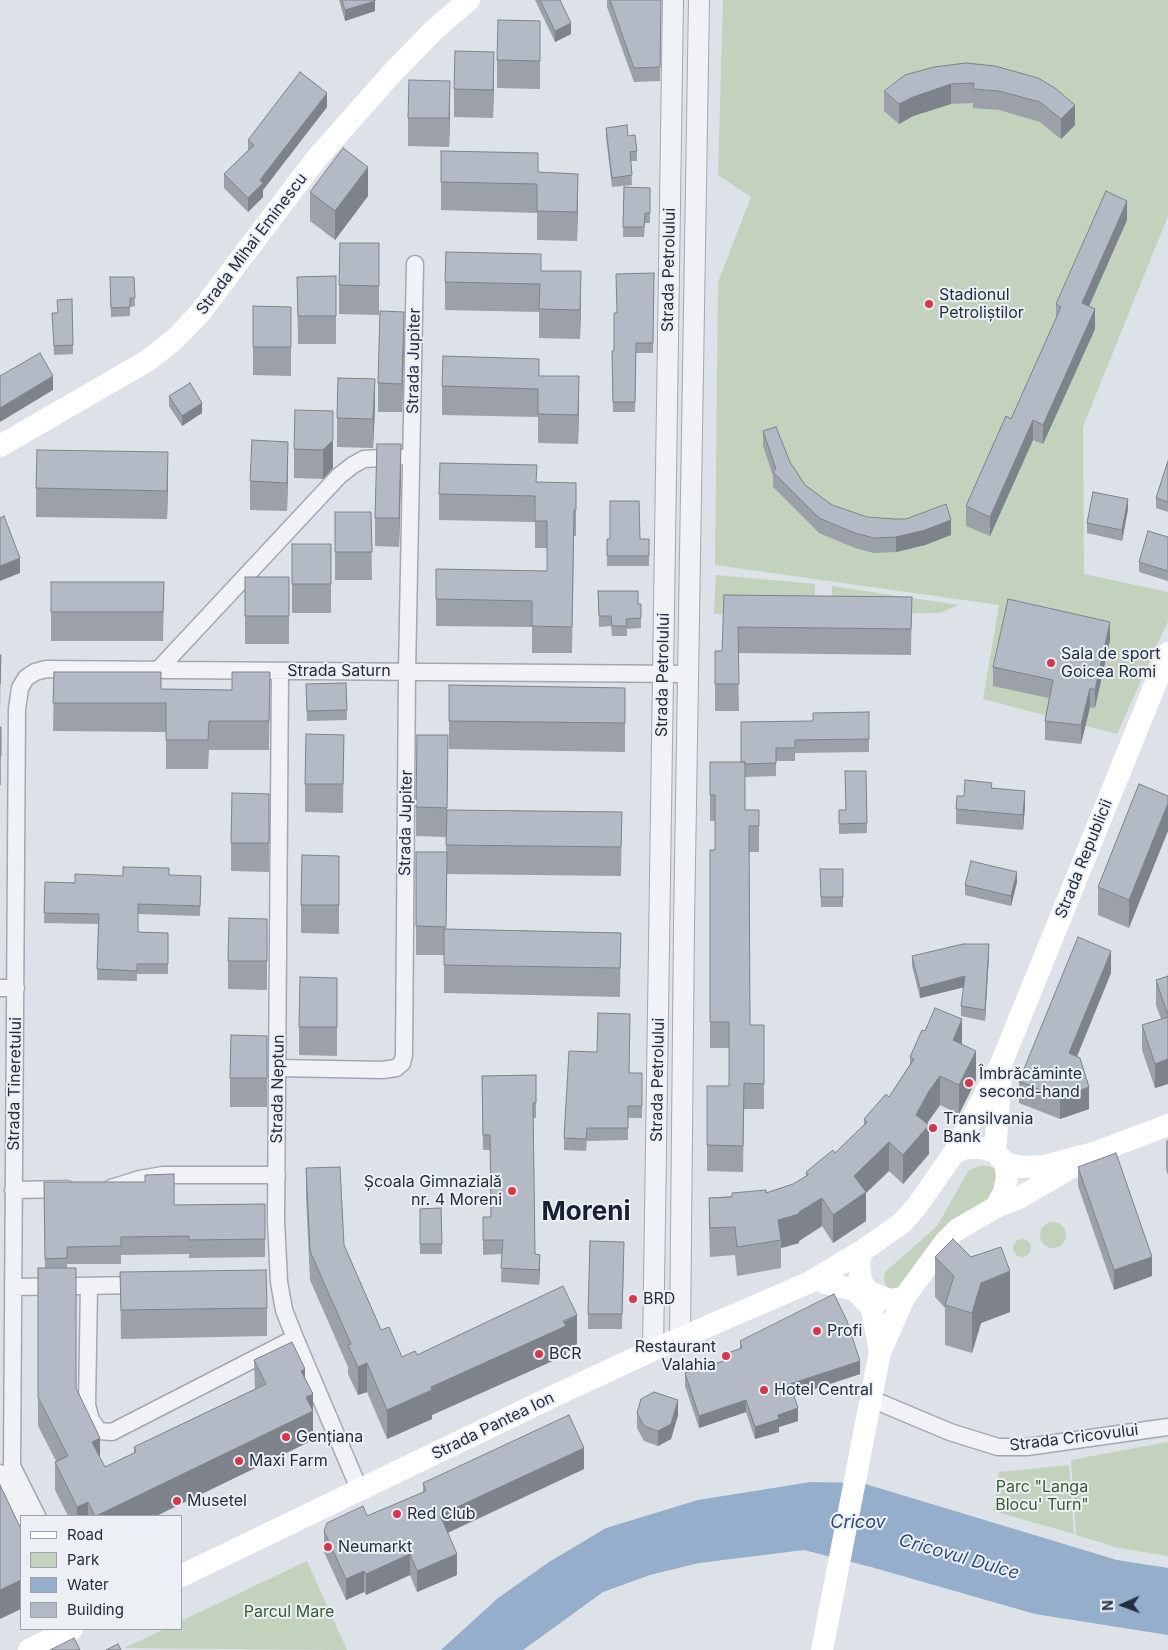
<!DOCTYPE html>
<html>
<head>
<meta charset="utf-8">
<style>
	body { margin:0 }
	#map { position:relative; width:1168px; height:1650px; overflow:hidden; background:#dde1e8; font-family:Inter,sans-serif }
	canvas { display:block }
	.legend { position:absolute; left:20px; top:1515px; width:162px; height:115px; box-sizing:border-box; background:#ecf0f5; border:1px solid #9ca2ac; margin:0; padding:6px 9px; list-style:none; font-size:15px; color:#252e3f }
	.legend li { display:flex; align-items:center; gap:10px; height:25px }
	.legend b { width:25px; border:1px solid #9ca2ac }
	.north { position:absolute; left:1098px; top:1580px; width:50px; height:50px; -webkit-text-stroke:4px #ecf0f5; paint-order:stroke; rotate:268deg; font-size:14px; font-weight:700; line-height:20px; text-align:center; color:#252e3f }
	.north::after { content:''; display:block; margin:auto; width:18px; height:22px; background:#252e3f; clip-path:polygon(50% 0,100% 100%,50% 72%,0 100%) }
</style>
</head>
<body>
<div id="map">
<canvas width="1168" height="1650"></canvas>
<ul class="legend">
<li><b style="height:6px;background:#fff"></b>Road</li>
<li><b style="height:14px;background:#c2d2bd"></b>Park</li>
<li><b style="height:14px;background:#95aecb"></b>Water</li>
<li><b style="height:14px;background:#b4bac5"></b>Building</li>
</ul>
<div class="north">N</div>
</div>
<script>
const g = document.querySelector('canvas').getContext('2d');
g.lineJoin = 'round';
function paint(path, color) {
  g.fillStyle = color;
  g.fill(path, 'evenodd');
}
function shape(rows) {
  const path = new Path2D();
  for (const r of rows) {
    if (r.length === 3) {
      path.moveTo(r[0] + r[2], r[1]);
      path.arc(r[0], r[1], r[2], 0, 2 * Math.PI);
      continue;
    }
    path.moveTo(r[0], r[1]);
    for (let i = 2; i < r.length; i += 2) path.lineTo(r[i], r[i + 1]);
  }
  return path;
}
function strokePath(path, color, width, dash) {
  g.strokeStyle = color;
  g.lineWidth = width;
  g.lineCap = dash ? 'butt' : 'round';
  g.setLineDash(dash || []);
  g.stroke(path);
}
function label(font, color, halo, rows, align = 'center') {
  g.font = font + ' Inter,sans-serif';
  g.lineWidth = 4;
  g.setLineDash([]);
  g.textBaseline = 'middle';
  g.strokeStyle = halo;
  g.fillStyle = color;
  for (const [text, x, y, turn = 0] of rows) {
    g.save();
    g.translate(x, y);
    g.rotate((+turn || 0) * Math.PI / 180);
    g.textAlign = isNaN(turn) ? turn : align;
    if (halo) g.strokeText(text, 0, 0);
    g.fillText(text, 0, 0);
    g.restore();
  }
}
const green = shape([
	[723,0,1168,0,1168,216,1083,427,1084,574,1168,592,1168,621,1117,734,983,699,999,605,715,565,718,282,751,197,718,175],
	[716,575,815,584,814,614,714,614],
	[832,586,959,605,940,613,832,614],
	[980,1166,989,1166,998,1171,1001,1188,898,1292,887,1288,884,1279,885,1272,937,1226,969,1170],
	[1053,1235,13],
	[1022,1248,9],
	[1168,1442,1168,1556,1119,1548,1076,1535,1071,1460],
	[1069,1465,1074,1534,993,1511,999,1472],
	[307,1561,347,1650,124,1648,165,1629,181,1629,181,1621]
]);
const water = shape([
	[811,1482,862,1483,1117,1560,1168,1568,1168,1635,1035,1614,871,1567,804,1550,699,1563,650,1575,603,1592,523,1650,441,1650,498,1598,549,1562,606,1528,698,1500]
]);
const minor = shape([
	[158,670,339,476,353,465,364,459,399,457],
	[280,671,276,1221,279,1282,284,1310,295,1338,360,1491],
	[0,988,16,988],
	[278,1068,383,1070,396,1068,402,1063,404,1055,407,671,415,264],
	[111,1188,140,1179,163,1175,277,1175],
	[13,1190,67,1189],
	[89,1286,87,1405,91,1420,99,1431,112,1432,295,1338],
	[13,1287,141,1285],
	[869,1398,950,1432,998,1447,1027,1447,1168,1427],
	[0,1473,21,1517],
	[37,1516,12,1466,17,709,20,688,26,678,35,672,46,669,688,674]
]);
const tertiary = shape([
	[680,1338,684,925,699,0],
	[653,1350,673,0]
]);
const secondary = shape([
	[0,446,147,361,174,340,199,314,316,159,394,71,434,30,469,0],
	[966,1148,982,1148,995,1152,1005,1163,1007,1177,1004,1192,996,1207,958,1229,945,1242,904,1298,890,1300,869,1292,862,1283,860,1275,859,1263,862,1251,902,1223,917,1206,954,1153,966,1148],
	[995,1152,1001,1075],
	[954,1153,1001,1064,1168,653],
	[1005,1163,1022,1167,1045,1166,1094,1153,1168,1125],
	[996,1207,1019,1198,1074,1166],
	[825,1283,855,1290,869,1305],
	[869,1292,880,1352],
	[181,1576,554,1396,653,1350,808,1283,862,1251],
	[29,1650,72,1629],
	[822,1650,880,1352,904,1298]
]);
const wall = shape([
	[339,0,375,0,375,11,345,21],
	[535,0,560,0,571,34,555,42],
	[607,0,661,0,660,81,634,82,607,7],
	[540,50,540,89,497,88,497,60],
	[995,66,1075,125,1061,139,1040,122,999,110,973,108,973,103,951,104,913,116,899,124,884,111,884,91],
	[494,80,493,118,454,117,454,89],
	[327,107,263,190,263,197,248,212,224,188,224,174,248,150,248,140],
	[450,110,449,147,408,146,408,118],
	[606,128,628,136,637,151,637,161,631,161,632,185,612,187,606,137],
	[538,172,578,202,577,241,537,240,537,213,441,210,441,182],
	[624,187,650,188,650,223,645,223,644,237,623,237],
	[310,192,368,196,335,240,310,221],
	[1127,220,1089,306,1095,329,1043,444,1033,440,990,536,966,526,966,506,1011,419,1056,319,1056,304],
	[541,271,581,300,580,339,539,338,539,312,445,310,445,282],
	[379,272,379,315,339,314,339,285],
	[654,273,653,353,636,353,635,412,613,412,612,351,614,351,617,313],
	[336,276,336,344,298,344,297,277],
	[110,277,134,277,135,306,130,307,130,316,111,317],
	[253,306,291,307,291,376,253,375],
	[52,313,57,313,73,345,73,354,54,355],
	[404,340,402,412,378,412,378,383],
	[539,376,579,405,578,444,538,443,538,417,442,415,442,386],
	[169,396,202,413,182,426,169,406],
	[375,407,373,448,337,447,337,418],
	[333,411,333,468,323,479,294,478,294,449],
	[763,431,790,462,805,485,832,505,867,517,951,535,925,545,896,552,874,553,855,548,819,533,773,487,773,476,763,446],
	[1168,461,1168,512,1156,508,1156,498],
	[288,470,287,511,250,510,250,481],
	[401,473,399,547,375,546,375,518],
	[168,481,167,519,36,517,36,488],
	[537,482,576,510,576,536,574,536,572,653,532,653,532,627,436,626,436,569,547,571,547,548,535,548,535,522,439,520,439,494],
	[1128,509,1122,541,1087,533,1087,523],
	[335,512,371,512,372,580,335,580],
	[1168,537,1168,581,1139,572,1139,562],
	[607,539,649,539,649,566,607,566],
	[292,544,331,544,331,613,292,613],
	[245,577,289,577,289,644,245,644],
	[51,582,164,582,163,641,51,641],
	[598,591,638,604,641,604,641,628,627,629,627,636,612,636,611,626,599,627],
	[724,595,912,597,911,655,738,653,739,711,715,711,715,651,722,651],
	[1110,640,1095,708,1090,707,1081,744,1045,740,1045,721,1049,698,993,686,993,667],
	[0,655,1,655,0,713],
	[54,672,161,689,232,690,270,672,269,750,209,750,208,769,166,769,166,732,53,731],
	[346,683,347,720,307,721,306,684],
	[449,685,625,688,625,752,449,749],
	[869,712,869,752,795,753,795,761,776,761,776,776,745,777,745,810,759,810,759,852,749,852,750,1025,764,1025,764,1109,744,1109,743,1172,707,1171,707,1086,729,1086,729,1048,710,1048,710,850,715,850,715,821,710,821,710,762,741,762,813,721],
	[0,727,1,727,1,785,0,785],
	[344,735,343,813,305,812,305,784],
	[448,764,447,810,622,812,621,876,447,874,446,929,621,933,620,997,444,993,444,955,416,955,416,926,446,852,446,837,416,836,416,807],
	[866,771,867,833,839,834,839,810,846,810],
	[1139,784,1129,928,1098,915,1098,887],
	[992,788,1025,806,1023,830,956,824,956,809,964,796],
	[269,794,269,872,231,871,231,843],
	[339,856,339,934,301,933,301,905],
	[820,869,843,869,843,907,821,907],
	[123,876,201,876,200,916,138,914,138,932,168,933,168,974,137,974,137,981,97,980,98,924,44,923,45,882,75,883],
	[1017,882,1011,906,965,895,965,885],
	[267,919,267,990,228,989,228,961],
	[989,955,985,1021,961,1016,961,1006,964,987,920,998,912,966,912,956],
	[1111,973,1077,1057,1089,1109,1060,1119,1019,1103,1019,1081],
	[1168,976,1168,1084,1155,1088,1142,1050,1142,1025,1161,1019,1156,1005,1156,980],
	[337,978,337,1056,299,1055,299,1027],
	[630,1026,629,1073,642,1073,642,1118,628,1118,628,1140,587,1141,586,1151,564,1150,564,1138,597,1052],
	[267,1036,267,1107,230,1107,230,1078],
	[962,1045,976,1080,959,1114,940,1105,927,1124,929,1154,903,1184,889,1171,866,1193,866,1221,833,1243,822,1226,799,1241,799,1243,781,1248,781,1268,737,1276,735,1255,710,1257,709,1227,709,1198,766,1193,793,1184,806,1177,806,1172,835,1153,864,1125,864,1119,889,1097,910,1064,910,1057],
	[536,1075,536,1118,533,1118,535,1254,540,1269,539,1285,501,1282,502,1254,483,1255,483,1217,491,1217,490,1150,483,1150,482,1076],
	[1168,1140,1168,1175,1166,1170,1166,1141],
	[1078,1167,1152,1276,1114,1290,1078,1186],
	[306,1168,344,1245,381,1330,402,1357,417,1355,577,1344,566,1349,566,1355,432,1415,432,1419,387,1439,367,1392,358,1395,348,1374,348,1367,310,1280,306,1197],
	[44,1182,174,1205,265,1204,265,1257,189,1258,189,1254,121,1255,121,1264,67,1264,76,1388,100,1458,105,1467,134,1453,134,1447,255,1389,254,1360,305,1378,313,1394,313,1440,156,1516,68,1516,55,1490,55,1462,56,1461,38,1426,38,1268,45,1268],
	[441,1208,442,1254,420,1254,420,1209],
	[624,1257,622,1329,588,1329,588,1314],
	[935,1257,1010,1312,981,1323,972,1353,945,1345,945,1308,935,1297],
	[120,1272,267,1308,267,1336,121,1339],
	[740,1341,860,1374,794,1396,798,1421,779,1427,779,1432,755,1439,746,1412,699,1428,685,1386,685,1373,722,1361,722,1355,740,1349],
	[637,1413,678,1415,671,1439,658,1446,644,1441,637,1428],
	[584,1469,448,1533,457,1575,417,1592,410,1575,366,1595,364,1592,346,1600,324,1552,324,1531,367,1516,423,1492,423,1483]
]);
const shadedWall = shape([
	[375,1,375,11,345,21,345,10],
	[571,23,571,34,555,42,555,31],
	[494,52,494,80,493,118,493,90],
	[450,81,450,110,449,147,449,118],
	[951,84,951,104,913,116,899,124,899,104,913,97],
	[327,93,327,107,263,190,263,197,248,212,248,198,260,180],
	[1075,105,1075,125,1061,139,1061,119],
	[368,167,368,196,335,240,335,211],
	[578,174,578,202,577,241,577,212],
	[1127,201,1127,220,1082,322,1082,303],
	[581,271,581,300,580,339,580,310],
	[1095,309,1095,329,1043,444,1043,425],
	[404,312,404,340,402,412,402,384],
	[53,376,53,390,0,422,0,408],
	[579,376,579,405,578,444,578,415],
	[375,379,375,407,373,448,373,419],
	[202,403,202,413,182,426,182,416],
	[333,411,333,468,323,479,323,450],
	[1033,420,1033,440,990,536,990,517],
	[288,442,288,470,287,511,287,483],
	[401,444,401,473,399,547,399,518],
	[168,452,168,481,167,519,167,491],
	[1128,499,1128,509,1122,541,1122,530],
	[951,520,951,535,925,545,896,552,896,537],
	[20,558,20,573,0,581,0,566],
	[1110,622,1110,640,1095,708,1095,690],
	[1090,688,1090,707,1081,744,1081,725],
	[1025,791,1025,806,1023,830,1023,815],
	[1168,803,1168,831,1129,928,1129,900],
	[1017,872,1017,882,1011,906,1011,896],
	[989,944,989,955,985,1021,985,1010],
	[1111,951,1111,973,1069,1075,1069,1053],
	[965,976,965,987,920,998,920,988],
	[962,1019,962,1048,953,1040],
	[976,1051,976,1080,959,1114,959,1085],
	[1168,1059,1168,1084,1155,1088,1155,1064],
	[940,1076,940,1105,929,1120,920,1135,929,1125,929,1154,903,1184,903,1155,916,1115,929,1091],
	[1089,1087,1089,1109,1060,1119,1060,1098],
	[889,1142,889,1171,866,1193,866,1221,833,1243,833,1215,854,1176],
	[822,1198,822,1226,799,1241,799,1243,781,1248,781,1240,778,1220,799,1212],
	[540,1255,540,1269,539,1285,539,1270],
	[1152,1257,1152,1276,1114,1290,1114,1270],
	[1010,1271,1010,1312,981,1323,972,1353,972,1313,981,1283],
	[577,1315,577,1344,566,1349,566,1355,432,1415,432,1419,387,1439,387,1410,431,1387],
	[860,1361,860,1374,790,1397,790,1384],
	[367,1363,367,1392,358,1395,358,1367],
	[305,1369,305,1398,301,1371],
	[313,1394,313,1440,156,1516,96,1516],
	[678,1400,678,1415,671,1439,658,1446,658,1431],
	[746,1400,746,1412,699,1428,699,1416],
	[798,1408,798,1421,779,1427,779,1432,755,1439,755,1427,778,1415],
	[100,1438,100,1467,92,1442],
	[584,1448,584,1469,440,1536,440,1515],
	[88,1502,88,1516,77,1516,77,1507],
	[410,1554,410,1575,366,1595,366,1574],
	[457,1554,457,1575,417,1592,417,1571],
	[364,1571,364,1592,346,1600,346,1579],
	[21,1580,21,1609,0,1619,0,1628,0,1590]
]);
const building = shape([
	[342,0,375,0,375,1,345,10,342,0],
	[540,0,560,0,571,23,555,31,540,0],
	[610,0,661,0,660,67,634,68,610,0],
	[498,20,540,21,540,61,497,60,498,20],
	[455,51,494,52,493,90,454,89,455,51],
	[966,63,995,66,1038,78,1055,88,1075,105,1061,119,1040,102,999,91,973,89,974,83,951,84,913,97,899,104,884,91,905,75,934,67,966,63],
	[300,72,327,93,260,180,263,183,248,198,224,174,254,145,248,140,300,72],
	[409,80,450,81,449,118,408,118,409,80],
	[627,125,628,136,635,135,637,151,630,152,632,175,612,178,606,128,627,125],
	[343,148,368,167,335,211,310,192,343,148],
	[441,151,538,153,538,172,578,174,577,212,537,211,537,184,441,182,441,151],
	[624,187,650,188,650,213,645,213,644,227,623,227,624,187],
	[1106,191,1127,201,1082,303,1095,309,1043,425,1033,420,990,517,966,506,1006,416,1011,419,1061,307,1056,304,1106,191],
	[340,243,379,243,379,286,339,285,340,243],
	[446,252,541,254,541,271,581,271,580,310,539,309,540,284,445,282,446,252],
	[654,273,653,343,636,343,635,402,613,402,612,351,614,351,614,313,617,313,616,274,654,273],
	[336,276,336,316,298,316,297,277,336,276],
	[110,277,134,277,135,298,130,298,130,307,111,308,110,277],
	[72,299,73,345,54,346,52,313,58,313,57,300,72,299],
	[253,306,291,307,291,347,253,347,253,306],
	[380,311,404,312,402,384,378,383,380,311],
	[40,353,53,376,0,408,0,376,40,353],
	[443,356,539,359,539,376,579,376,578,415,538,414,538,389,442,386,443,356],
	[338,378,375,379,373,419,337,418,338,378],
	[190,383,202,403,182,416,169,396,190,383],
	[295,410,333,411,333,440,323,450,294,449,295,410],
	[776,427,790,462,805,485,832,505,867,517,895,519,906,519,946,504,951,520,925,530,896,537,874,538,855,533,819,518,773,472,776,469,763,431,776,427],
	[252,440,288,442,287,483,250,481,252,440],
	[377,444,401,444,399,518,375,518,377,444],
	[37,450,168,452,167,491,36,488,37,450],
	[1168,461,1168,502,1156,498,1168,461],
	[440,463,537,465,536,482,576,483,576,510,574,510,572,627,532,626,532,601,436,599,436,569,547,571,547,521,535,521,535,496,439,494,440,463],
	[1093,492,1128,499,1122,530,1087,523,1093,492],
	[610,501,639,501,640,539,649,539,649,556,607,556,607,539,610,539,610,501],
	[335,512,371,512,372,552,335,552,335,512],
	[4,516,20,558,0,566,0,518,4,516],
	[1148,531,1168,537,1168,571,1139,562,1148,531],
	[292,544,331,544,331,584,292,584,292,544],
	[245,577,289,577,289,616,245,616,245,577],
	[51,582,164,582,163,612,51,612,51,582],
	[598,591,638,591,638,604,641,604,641,618,626,619,627,626,612,626,611,616,599,616,598,591],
	[724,595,912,597,911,629,738,627,739,684,715,684,715,651,722,651,724,595],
	[1008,599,1110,622,1095,690,1090,688,1081,725,1045,721,1053,680,993,667,1008,599],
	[0,655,1,655,0,684,0,655],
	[54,672,161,672,161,689,232,690,232,672,270,672,269,721,209,721,208,740,166,740,166,703,53,703,54,672],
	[346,683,347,710,307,711,306,684,346,683],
	[449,685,625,688,625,723,449,721,449,685],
	[869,712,869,739,795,740,795,748,776,748,776,763,745,764,745,762,741,762,741,722,813,721,813,713,869,712],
	[0,727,1,727,1,756,0,756,0,727],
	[306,734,344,735,343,784,305,784,306,734],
	[417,735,448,735,447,808,416,807,417,735],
	[710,762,745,762,745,810,759,810,759,826,749,826,750,1025,764,1025,764,1084,744,1083,743,1146,707,1145,707,1086,729,1086,729,1022,710,1022,710,850,715,850,715,795,710,795,710,762],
	[845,771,866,771,867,823,839,824,839,810,846,810,845,771],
	[965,780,992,783,991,788,1025,791,1023,815,956,809,957,796,964,796,965,780],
	[1139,784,1168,796,1168,803,1129,900,1098,887,1139,784],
	[232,793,269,794,269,843,231,843,232,793],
	[447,810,622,812,621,847,446,845,447,810],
	[416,852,447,852,446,927,416,926,416,852],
	[302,855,339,856,339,905,301,905,302,855],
	[971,861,1017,872,1011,896,965,885,971,861],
	[123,867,169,868,169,875,201,876,200,906,138,904,138,932,168,933,168,964,137,964,137,971,97,969,99,914,44,913,45,882,75,883,75,874,123,876,123,867],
	[820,869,843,869,843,897,821,897,820,869],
	[229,918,267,919,267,961,228,961,229,918],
	[444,929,621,933,620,968,444,965,444,929],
	[1078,937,1111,951,1069,1053,1080,1058,1089,1087,1060,1098,1019,1081,1078,937],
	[963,944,989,944,985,1010,961,1006,965,976,920,988,912,956,963,944],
	[1168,976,1168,1015,1156,980,1168,976],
	[300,977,337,978,337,1027,299,1027,300,977],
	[935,1008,962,1019,953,1040,976,1051,959,1085,940,1076,929,1091,916,1115,929,1125,903,1155,889,1142,854,1176,866,1192,833,1215,822,1198,799,1212,799,1214,778,1220,781,1240,737,1247,735,1227,710,1228,709,1198,732,1197,732,1193,766,1190,766,1193,793,1184,808,1175,806,1172,833,1150,835,1153,867,1122,864,1119,886,1094,889,1097,914,1059,910,1057,922,1030,925,1031,935,1008],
	[598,1013,630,1014,629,1073,642,1073,642,1106,628,1106,628,1128,587,1128,586,1139,564,1138,569,1051,597,1052,598,1013],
	[1168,1017,1168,1059,1155,1064,1142,1025,1168,1017],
	[231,1035,267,1036,267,1078,230,1078,231,1035],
	[536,1075,536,1103,533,1103,535,1254,540,1255,539,1270,501,1268,503,1240,483,1240,483,1217,491,1217,490,1135,483,1135,482,1076,536,1075],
	[1116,1153,1152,1257,1114,1270,1078,1167,1116,1153],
	[340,1167,344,1245,381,1330,389,1327,402,1357,415,1351,417,1355,563,1286,577,1315,563,1321,566,1326,431,1387,432,1390,387,1410,367,1363,358,1367,348,1345,351,1344,310,1251,306,1168,340,1167],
	[174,1174,174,1205,265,1204,265,1239,189,1240,189,1236,121,1237,121,1246,67,1247,67,1258,45,1259,44,1182,145,1182,145,1175,174,1174],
	[441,1208,442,1244,420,1244,420,1209,441,1208],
	[953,1239,971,1257,1001,1247,1010,1271,981,1283,972,1313,945,1305,954,1276,935,1257,953,1239],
	[590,1241,624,1242,622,1314,588,1314,590,1241],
	[38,1268,76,1268,76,1388,100,1438,92,1442,105,1467,136,1452,134,1447,266,1384,254,1360,292,1342,305,1369,301,1371,313,1394,306,1397,313,1411,96,1516,95,1516,88,1502,77,1507,55,1462,68,1456,38,1397,38,1268],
	[266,1270,267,1308,121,1310,120,1272,266,1270],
	[834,1294,847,1321,860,1361,790,1384,798,1408,778,1415,779,1419,755,1427,746,1400,699,1416,685,1373,724,1361,722,1355,742,1348,740,1341,834,1294],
	[654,1392,678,1400,671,1424,658,1431,644,1426,637,1413,641,1399,654,1392],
	[569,1415,584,1448,440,1515,457,1554,417,1571,410,1554,366,1574,364,1571,346,1579,324,1531,327,1523,363,1506,367,1516,426,1491,423,1483,569,1415],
	[0,1485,21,1529,21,1580,0,1590,0,1485],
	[74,1638,80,1650,50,1650,74,1638],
	[118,1644,121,1650,106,1650,118,1644]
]);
const markers = [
	[929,304,5,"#d8374b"],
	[1051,663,5,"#d8374b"],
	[969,1083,5,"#d8374b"],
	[933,1128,5,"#d8374b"],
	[512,1191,5,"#d8374b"],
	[633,1299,5,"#d8374b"],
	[817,1331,5,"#d8374b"],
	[539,1354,5,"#d8374b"],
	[726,1356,5,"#d8374b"],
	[764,1390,5,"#d8374b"],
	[286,1437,5,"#d8374b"],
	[239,1461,5,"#d8374b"],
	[177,1501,5,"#d8374b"],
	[397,1514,5,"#d8374b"],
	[328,1547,5,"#d8374b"]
];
const streetNames = [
	["Strada Mihai Eminescu",252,244,-53],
	["Strada Petrolului",669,270,-89],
	["Strada Jupiter",414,361,-89],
	["Strada Saturn",339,671],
	["Strada Petrolului",663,675,-89],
	["Strada Jupiter",406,823,-89],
	["Strada Republicii",1084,859,-68],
	["Strada Petrolului",658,1080,-89],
	["Strada Tineretului",15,1084,-89],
	["Strada Neptun",278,1089,-89],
	["Strada Pantea Ion",493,1426,-26],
	["Strada Cricovului",1074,1438,-7]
];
const poiNames = [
	["Stadionul",939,295],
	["Petroliștilor",939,313],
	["Sala de sport",1061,654],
	["Goicea Romi",1061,672],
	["Îmbrăcăminte",979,1074],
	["second-hand",979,1092],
	["Transilvania",943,1119],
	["Bank",943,1137],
	["Școala Gimnazială",502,1182,"right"],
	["nr. 4 Moreni",502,1200,"right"],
	["BRD",643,1299],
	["Profi",827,1331],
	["Restaurant",716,1347,"right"],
	["Valahia",716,1365,"right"],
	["BCR",549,1354],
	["Hotel Central",774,1390],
	["Gențiana",296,1437],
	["Maxi Farm",249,1461],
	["Musetel",187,1501],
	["Red Club",407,1514],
	["Neumarkt",338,1547]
];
const parkNames = [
	["Parc \"Langa",1042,1487],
	["Blocu' Turn\"",1042,1505],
	["Parcul Mare",289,1612]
];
const waterNames = [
	["Cricov",858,1523],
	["Cricovul Dulce",959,1557,16]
];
const townNames = [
	["Moreni",586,1212]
];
paint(green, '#c2d2bd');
paint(water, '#95aecb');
strokePath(minor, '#a2a8b2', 19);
strokePath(tertiary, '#a2a8b2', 22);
strokePath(minor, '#f0f2f6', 16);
strokePath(tertiary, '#f0f2f6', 20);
strokePath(secondary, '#fff', 22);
paint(wall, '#9ba0a9');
paint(shadedWall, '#7e828a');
paint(building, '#b4bac5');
strokePath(building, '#7e828a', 1);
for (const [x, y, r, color] of markers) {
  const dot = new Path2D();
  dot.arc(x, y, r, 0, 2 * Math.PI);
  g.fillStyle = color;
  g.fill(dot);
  strokePath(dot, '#ecf0f5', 2);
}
label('16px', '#252e3f', '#ecf0f5', streetNames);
label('16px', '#252e3f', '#ecf0f5', poiNames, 'left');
label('16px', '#385c31', '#ecf0f5', parkNames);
label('italic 18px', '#2d4c76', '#ecf0f5', waterNames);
label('bold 26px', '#181f30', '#ecf0f5', townNames);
</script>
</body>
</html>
